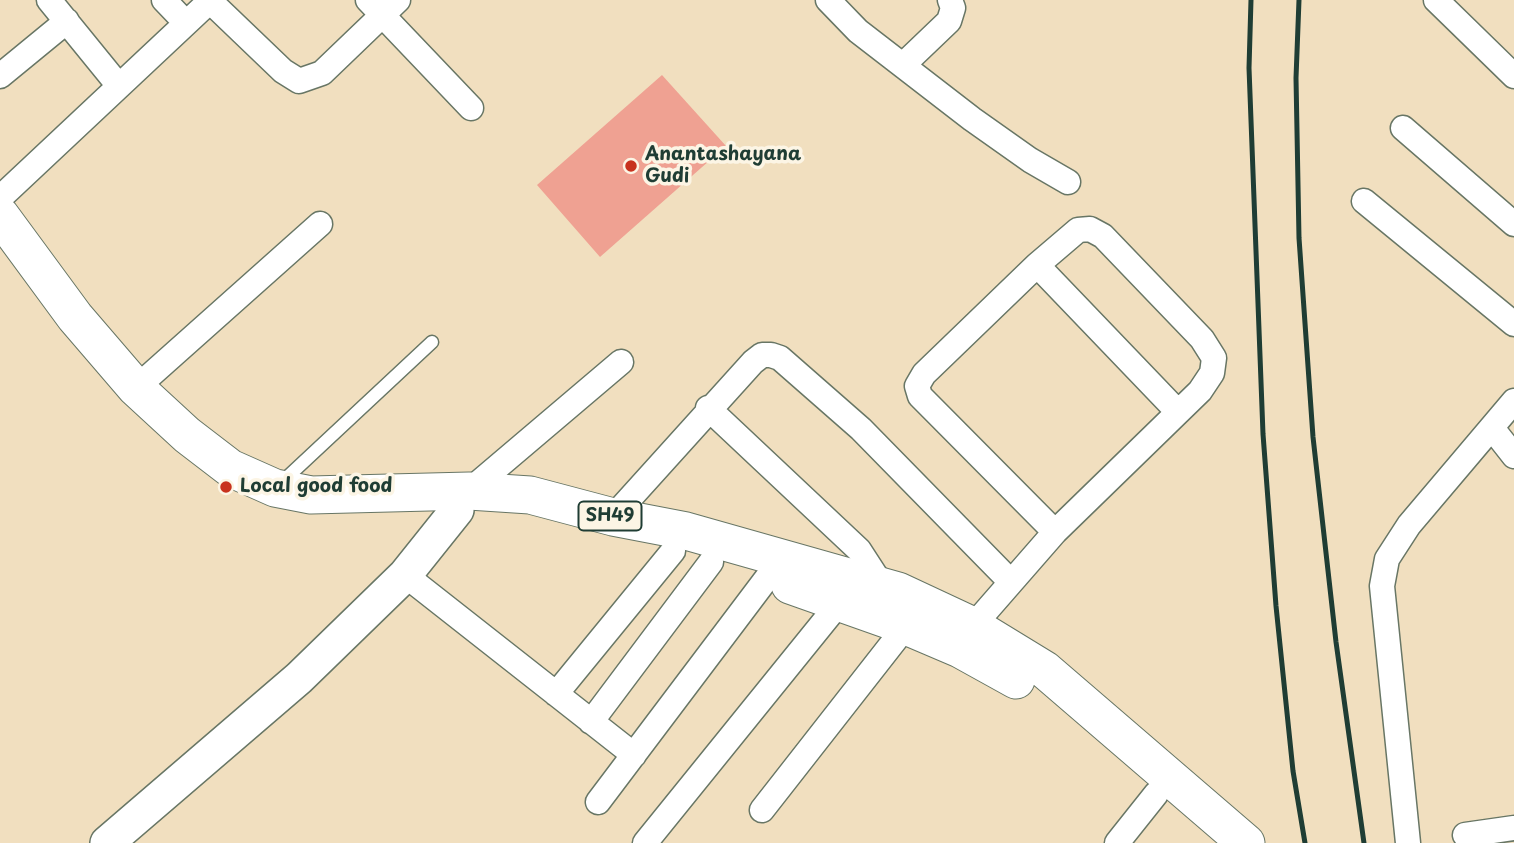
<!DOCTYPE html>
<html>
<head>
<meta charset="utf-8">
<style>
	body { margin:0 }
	canvas { display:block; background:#f1dfbf }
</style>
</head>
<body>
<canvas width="1514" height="843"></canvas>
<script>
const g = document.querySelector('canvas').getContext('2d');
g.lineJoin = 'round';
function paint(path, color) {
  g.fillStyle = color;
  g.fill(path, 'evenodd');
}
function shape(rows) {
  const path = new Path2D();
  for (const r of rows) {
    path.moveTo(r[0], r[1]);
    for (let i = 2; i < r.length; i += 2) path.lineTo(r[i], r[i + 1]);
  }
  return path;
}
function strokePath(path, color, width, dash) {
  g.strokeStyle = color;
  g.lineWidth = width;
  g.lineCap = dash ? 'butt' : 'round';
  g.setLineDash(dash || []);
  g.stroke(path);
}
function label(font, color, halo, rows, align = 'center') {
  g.font = font + ' "Playpen Sans",sans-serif';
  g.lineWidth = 7;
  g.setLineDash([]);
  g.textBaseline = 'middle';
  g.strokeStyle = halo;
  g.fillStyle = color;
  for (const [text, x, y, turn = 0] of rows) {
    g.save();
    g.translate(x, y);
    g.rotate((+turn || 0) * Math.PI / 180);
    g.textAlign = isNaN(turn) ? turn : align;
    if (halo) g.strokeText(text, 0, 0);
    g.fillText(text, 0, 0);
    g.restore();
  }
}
const building = shape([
	[662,75,726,146,600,257,537,185]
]);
const lane = shape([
	[281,483,432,342]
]);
const street = shape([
	[49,0,119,86],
	[164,0,186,23],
	[368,0,471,108],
	[828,0,858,31,972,119,1030,160,1068,182],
	[1436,0,1514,76],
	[210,1,283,71,299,81,322,73,398,0],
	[903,65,949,21,953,8,950,0],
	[0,76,67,21],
	[1403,128,1514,224],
	[0,198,211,0],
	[1364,201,1514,324],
	[1037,265,1178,412],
	[136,388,320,224],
	[708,408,859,550,883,587],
	[1492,428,1514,456],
	[469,491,621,362],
	[613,517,753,362,762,355,771,355,780,358,861,429,1010,581],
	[405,575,634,755],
	[973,626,1055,532,1200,391,1212,373,1214,358,1202,339,1103,236,1090,229,1078,230,1037,265,924,374,917,386,920,396,1055,532],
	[556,694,673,551],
	[591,722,711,562],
	[598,802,767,578],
	[762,810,906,626],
	[1465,835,1514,828],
	[645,843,840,602],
	[1117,843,1156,794],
	[1408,843,1382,586,1387,559,1409,525,1514,401]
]);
const secondary = shape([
	[107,843,299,678,405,575,457,510]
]);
const primary = shape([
	[0,215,75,317,136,388,187,435,230,468,275,488,311,495,469,491,530,495,613,517,686,531,898,591,973,626,1045,670,1246,843],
	[790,585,906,626,960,649,1016,680]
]);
const rail = shape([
	[1251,0,1249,68,1263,434,1276,606,1293,771,1305,843],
	[1299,0,1296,78,1299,238,1313,437,1336,642,1364,843]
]);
const markers = [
	[631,166,7,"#c8321e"],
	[226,487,7,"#c8321e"]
];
const shields = [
	[610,516,63]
];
const shieldNames = [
	["SH49",610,516]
];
const poiNames = [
	["Anantashayana",645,155],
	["Gudi",645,177],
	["Local good food",240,487]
];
paint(building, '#efa192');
strokePath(lane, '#687665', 15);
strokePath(street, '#687665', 27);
strokePath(secondary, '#687665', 36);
strokePath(primary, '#687665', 39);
strokePath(lane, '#fff', 12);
strokePath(street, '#fff', 24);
strokePath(secondary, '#fff', 33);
strokePath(primary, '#fff', 37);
strokePath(rail, '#1f3d34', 5);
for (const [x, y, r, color] of markers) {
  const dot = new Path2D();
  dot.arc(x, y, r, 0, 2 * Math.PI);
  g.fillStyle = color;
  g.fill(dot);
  strokePath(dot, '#fcf5e5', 2.5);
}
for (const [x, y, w] of shields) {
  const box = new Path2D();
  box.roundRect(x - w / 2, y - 14.5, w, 29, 5);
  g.fillStyle = '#fcf5e5';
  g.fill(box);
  strokePath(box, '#1f3d34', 2);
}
label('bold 18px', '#1f3d34', null, shieldNames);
label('bold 19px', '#1f3d34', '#fcf5e5', poiNames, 'left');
</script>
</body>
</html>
